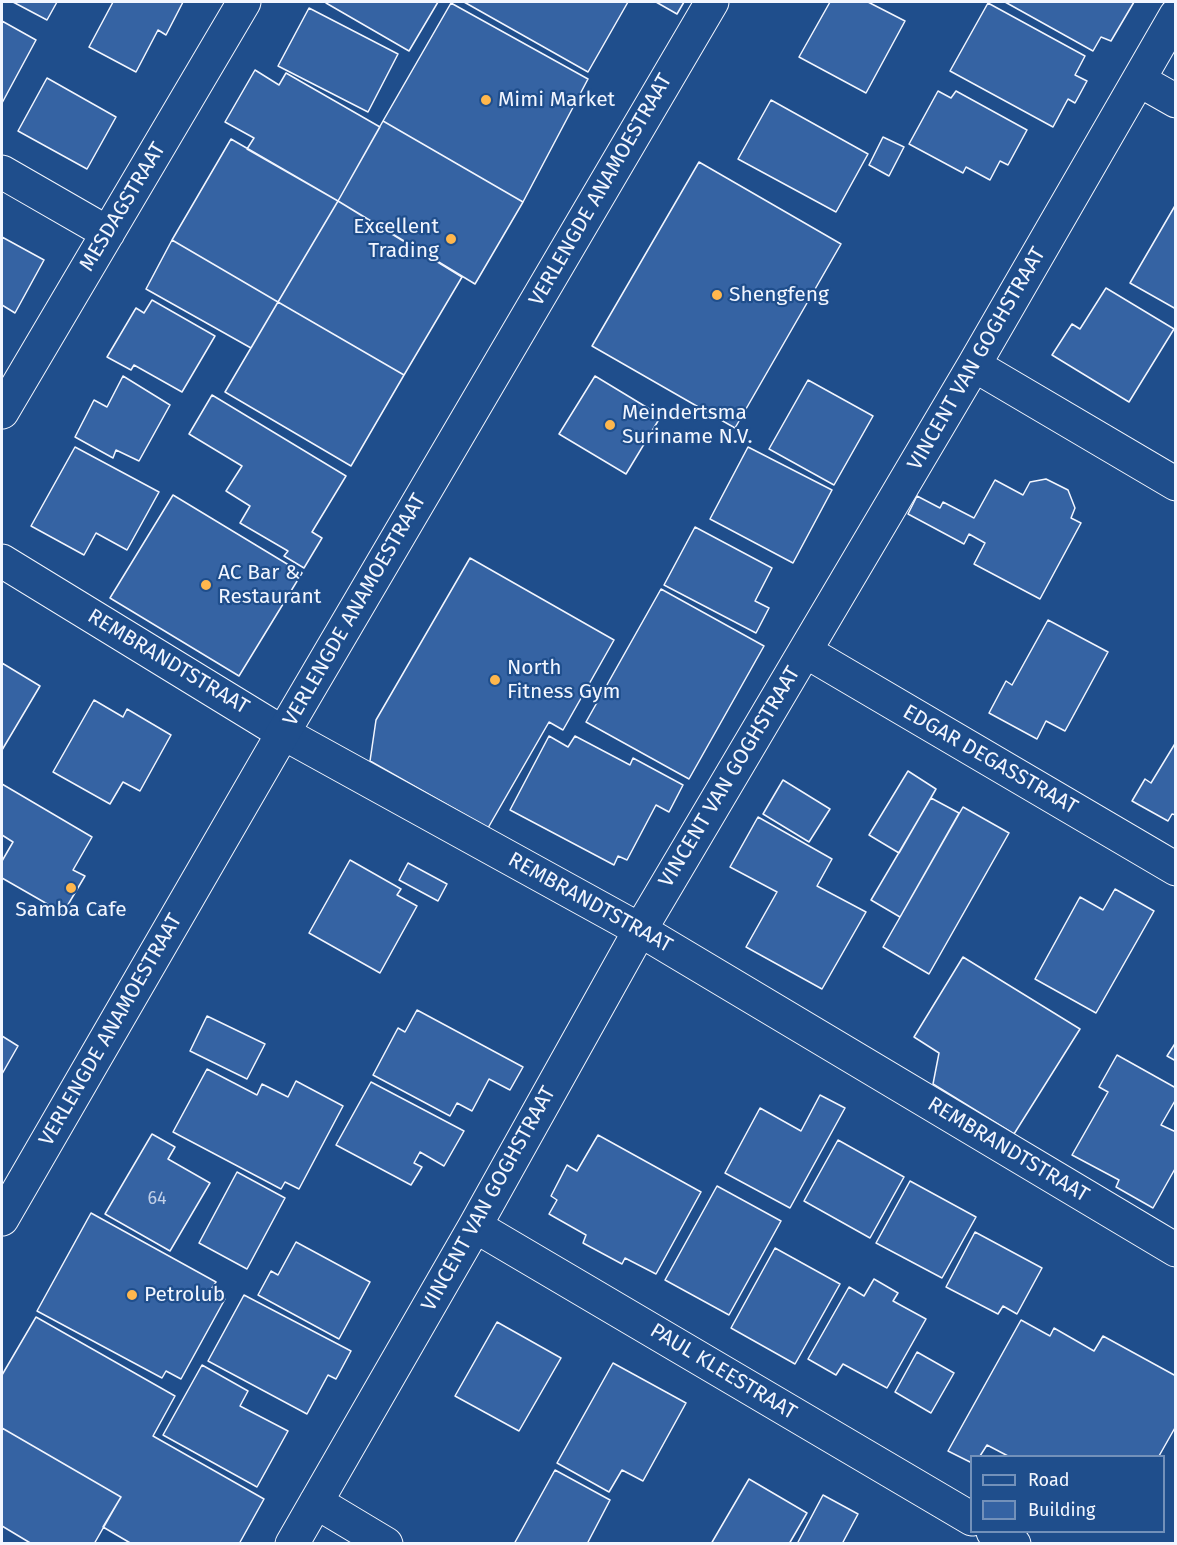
<!DOCTYPE html>
<html>
<head>
<meta charset="utf-8">
<style>
	body { margin:0 }
	#map { position:relative; width:1177px; height:1545px; overflow:hidden; background:#1f4e8c; font-family:"Fira Sans",sans-serif }
	canvas { display:block }
	.frame { position:absolute; inset:0; border:3px solid #f2f6ff; pointer-events:none }
	.legend { position:absolute; left:970px; top:1455px; width:195px; height:78px; box-sizing:border-box; background:#1f4e8c; border:2px solid #7391ba; margin:0; padding:8px 10px; list-style:none; font-size:18px; color:#f2f6ff }
	.legend li { display:flex; align-items:center; gap:12px; height:30px }
	.legend b { width:30px; border:2px solid #7391ba }
</style>
</head>
<body>
<div id="map">
<canvas width="1177" height="1545"></canvas>
<div class="frame"></div>
<ul class="legend">
<li><b style="height:8px;background:#1f4e8c"></b>Road</li>
<li><b style="height:16px;background:#3563a3"></b>Building</li>
</ul>
</div>
<script>
const g = document.querySelector('canvas').getContext('2d');
g.lineJoin = 'round';
function paint(path, color) {
  g.fillStyle = color;
  g.fill(path, 'evenodd');
}
function shape(rows) {
  const path = new Path2D();
  for (const r of rows) {
    path.moveTo(r[0], r[1]);
    for (let i = 2; i < r.length; i += 2) path.lineTo(r[i], r[i + 1]);
  }
  return path;
}
function strokePath(path, color, width, dash) {
  g.strokeStyle = color;
  g.lineWidth = width;
  g.lineCap = dash ? 'butt' : 'round';
  g.setLineDash(dash || []);
  g.stroke(path);
}
function label(font, color, halo, rows, align = 'center') {
  g.font = font + ' "Fira Sans",sans-serif';
  g.lineWidth = 4.5;
  g.setLineDash([]);
  g.textBaseline = 'middle';
  g.strokeStyle = halo;
  g.fillStyle = color;
  for (const [text, x, y, turn = 0] of rows) {
    g.save();
    g.translate(x, y);
    g.rotate((+turn || 0) * Math.PI / 180);
    g.textAlign = isNaN(turn) ? turn : align;
    if (halo) g.strokeText(text, 0, 0);
    g.fillText(text, 0, 0);
    g.restore();
  }
}
const building = shape([
	[13,2,57,2,47,20,13,2],
	[113,2,183,2,166,35,158,30,136,72,89,47,113,2],
	[327,2,438,2,409,51,326,3,327,2],
	[464,2,628,2,588,72,464,2],
	[656,2,684,2,677,14,656,2],
	[830,2,868,2,905,21,866,93,799,57,830,2],
	[1005,2,1134,2,1111,41,1101,37,1093,51,1005,2],
	[451,3,588,79,523,202,383,121,451,3],
	[988,3,1085,56,1075,75,1087,81,1075,103,1068,99,1053,127,950,71,988,3],
	[309,8,398,54,368,112,278,66,309,8],
	[2,21,36,40,2,103,2,21],
	[255,70,279,85,286,73,380,127,338,201,247,149,254,138,225,122,255,70],
	[47,78,116,117,87,169,18,131,47,78],
	[938,91,951,98,956,91,1027,130,1008,165,1000,161,990,180,966,167,963,173,909,144,938,91],
	[771,100,868,154,836,212,738,159,771,100],
	[383,121,523,202,475,284,338,201,383,121],
	[883,137,904,147,889,176,869,165,883,137],
	[231,139,338,201,278,302,172,240,231,139],
	[699,162,841,244,735,428,592,346,699,162],
	[338,201,462,277,404,375,278,302,338,201],
	[1176,204,1176,309,1130,283,1176,204],
	[2,237,44,260,15,313,2,305,2,237],
	[172,240,278,302,251,348,146,289,172,240],
	[1106,288,1174,329,1129,402,1052,355,1072,324,1080,329,1106,288],
	[152,300,215,336,182,392,134,365,131,370,107,357,136,308,144,313,152,300],
	[278,302,404,375,351,466,225,392,278,302],
	[123,376,170,405,139,461,116,450,113,458,75,437,94,400,107,407,123,376],
	[595,376,661,416,626,474,559,434,595,376],
	[808,380,873,416,834,485,769,449,808,380],
	[212,395,346,476,312,532,322,538,304,568,284,556,288,551,240,523,250,506,226,491,242,466,189,434,212,395],
	[75,447,159,492,127,550,96,533,84,555,31,526,75,447],
	[748,447,832,490,793,563,710,519,748,447],
	[1046,479,1068,490,1075,508,1071,518,1081,523,1040,599,974,564,985,543,969,534,964,544,908,514,917,496,940,508,943,502,974,518,995,480,1023,495,1030,482,1046,479],
	[173,495,302,573,239,676,110,598,173,495],
	[695,527,772,568,755,601,769,608,756,633,664,585,695,527],
	[470,558,614,640,563,730,549,722,488,828,370,761,376,720,470,558],
	[661,589,764,646,689,779,586,722,661,589],
	[1048,620,1108,652,1065,731,1046,721,1037,739,989,713,1006,681,1012,685,1048,620],
	[2,663,40,686,2,750,2,663],
	[94,700,123,717,127,709,171,735,140,791,123,782,110,804,53,772,94,700],
	[549,736,568,747,575,736,630,765,633,758,683,785,669,812,656,805,627,860,618,856,614,865,510,810,549,736],
	[1176,742,1176,815,1172,814,1168,821,1132,801,1145,779,1151,783,1176,742],
	[908,771,936,789,899,853,869,835,908,771],
	[783,780,830,809,809,842,763,814,783,780],
	[2,784,92,837,73,870,85,876,63,913,2,878,2,861,13,842,2,835,2,784],
	[931,798,959,813,900,917,871,900,931,798],
	[963,807,1009,833,929,974,883,947,963,807],
	[758,817,832,859,817,886,866,912,822,989,746,947,777,892,730,867,758,817],
	[350,860,401,889,397,895,417,906,380,973,309,933,350,860],
	[408,863,447,884,438,901,399,880,408,863],
	[1115,889,1154,911,1096,1013,1035,979,1080,897,1103,910,1115,889],
	[963,957,1080,1029,1014,1134,933,1084,939,1053,914,1037,963,957],
	[417,1010,523,1067,510,1090,489,1079,472,1111,457,1103,450,1116,373,1075,398,1028,405,1032,417,1010],
	[207,1016,265,1044,247,1079,190,1051,207,1016],
	[2,1036,18,1046,2,1074,2,1036],
	[1176,1042,1176,1061,1167,1056,1176,1042],
	[1117,1055,1176,1088,1176,1099,1161,1125,1176,1132,1176,1167,1153,1208,1116,1187,1119,1180,1072,1155,1108,1092,1099,1087,1117,1055],
	[207,1069,257,1095,262,1084,288,1097,296,1081,343,1106,299,1189,285,1182,281,1189,173,1132,207,1069],
	[371,1082,464,1131,444,1166,420,1152,414,1163,422,1167,411,1185,336,1145,371,1082],
	[820,1095,845,1108,790,1208,725,1173,760,1108,801,1131,820,1095],
	[152,1134,175,1147,168,1159,210,1183,170,1251,105,1214,152,1134],
	[598,1135,701,1192,656,1274,625,1258,622,1264,583,1243,586,1235,549,1214,557,1200,551,1196,567,1165,577,1171,598,1135],
	[838,1140,904,1177,870,1238,804,1201,838,1140],
	[237,1172,285,1198,247,1269,199,1243,237,1172],
	[910,1181,976,1217,942,1278,876,1243,910,1181],
	[717,1186,781,1221,729,1315,665,1280,717,1186],
	[91,1213,216,1282,210,1291,225,1299,181,1379,166,1371,162,1378,37,1311,91,1213],
	[975,1232,1042,1268,1017,1314,1003,1306,998,1314,946,1287,975,1232],
	[296,1242,370,1282,339,1339,258,1295,271,1271,278,1275,296,1242],
	[775,1248,840,1284,795,1364,731,1328,775,1248],
	[874,1279,898,1293,893,1301,926,1319,887,1388,843,1364,836,1375,808,1359,849,1287,864,1296,874,1279],
	[244,1295,351,1351,336,1379,328,1375,307,1414,208,1361,244,1295],
	[36,1317,175,1396,153,1436,264,1499,239,1544,132,1544,103,1527,121,1497,2,1428,2,1375,36,1317],
	[1021,1320,1050,1336,1054,1328,1094,1351,1103,1336,1176,1376,1176,1426,1159,1456,1008,1456,987,1445,980,1456,972,1456,972,1463,948,1451,1021,1320],
	[497,1322,561,1358,519,1431,455,1396,497,1322],
	[917,1352,954,1373,931,1413,895,1392,917,1352],
	[613,1363,686,1403,643,1481,622,1470,609,1492,557,1463,613,1363],
	[202,1365,248,1391,240,1406,288,1431,257,1487,163,1435,202,1365],
	[2,1428,121,1497,94,1544,32,1544,2,1526,2,1428],
	[555,1470,610,1500,587,1544,514,1544,555,1470],
	[749,1479,807,1513,789,1544,711,1544,749,1479],
	[823,1495,858,1514,842,1544,797,1544,823,1495]
]);
const street = shape([
	[1139,80,1176,101],
	[2,172,108,233],
	[974,365,1176,484],
	[2,412,244,2],
	[2,561,283,733,640,930,1176,1250],
	[805,651,1176,869],
	[475,1226,972,1519],
	[316,1502,386,1544],
	[993,1532,1014,1544],
	[292,1544,475,1226,640,930,974,365,1176,15]
]);
const secondary = shape([
	[2,1219,283,733,712,2]
]);
const markers = [
	[486,100,6,"#ffb74d"],
	[451,239,6,"#ffb74d"],
	[717,295,6,"#ffb74d"],
	[610,425,6,"#ffb74d"],
	[206,585,6,"#ffb74d"],
	[495,680,6,"#ffb74d"],
	[71,888,6,"#ffb74d"],
	[132,1295,6,"#ffb74d"]
];
const numberNames = [
	["64",157,1199]
];
const poiNames = [
	["Mimi Market",498,100],
	["Excellent",439,227,"right"],
	["Trading",439,251,"right"],
	["Shengfeng",729,295],
	["Meindertsma",622,413],
	["Suriname N.V.",622,437],
	["AC Bar &",218,573],
	["Restaurant",218,597],
	["North",507,668],
	["Fitness Gym",507,692],
	["Samba Cafe",71,910,"center"],
	["Petrolub",144,1295]
];
const streetNames = [
	["VERLENGDE ANAMOESTRAAT",601,190,-60],
	["MESDAGSTRAAT",123,207,-59],
	["VINCENT VAN GOGHSTRAAT",977,359,-60],
	["VERLENGDE ANAMOESTRAAT",355,610,-60],
	["REMBRANDTSTRAAT",168,662,31],
	["EDGAR DEGASSTRAAT",990,760,30],
	["VINCENT VAN GOGHSTRAAT",730,777,-59],
	["REMBRANDTSTRAAT",590,903,29],
	["VERLENGDE ANAMOESTRAAT",111,1030,-60],
	["REMBRANDTSTRAAT",1008,1150,31],
	["VINCENT VAN GOGHSTRAAT",489,1199,-61],
	["PAUL KLEESTRAAT",723,1372,31]
];
paint(building, '#3563a3');
strokePath(building, '#f2f6ff', 1.5);
strokePath(street, '#f2f6ff', 35);
strokePath(secondary, '#f2f6ff', 35);
strokePath(street, '#1f4e8c', 33);
strokePath(secondary, '#1f4e8c', 33);
for (const [x, y, r, color] of markers) {
  const dot = new Path2D();
  dot.arc(x, y, r, 0, 2 * Math.PI);
  g.fillStyle = color;
  g.fill(dot);
  strokePath(dot, '#1f4e8c', 2);
}
label('18px', '#c3d1e8', null, numberNames);
label('21px', '#f2f6ff', '#1f4e8c', poiNames, 'left');
label('21px', '#f2f6ff', '#1f4e8c', streetNames);
</script>
</body>
</html>
